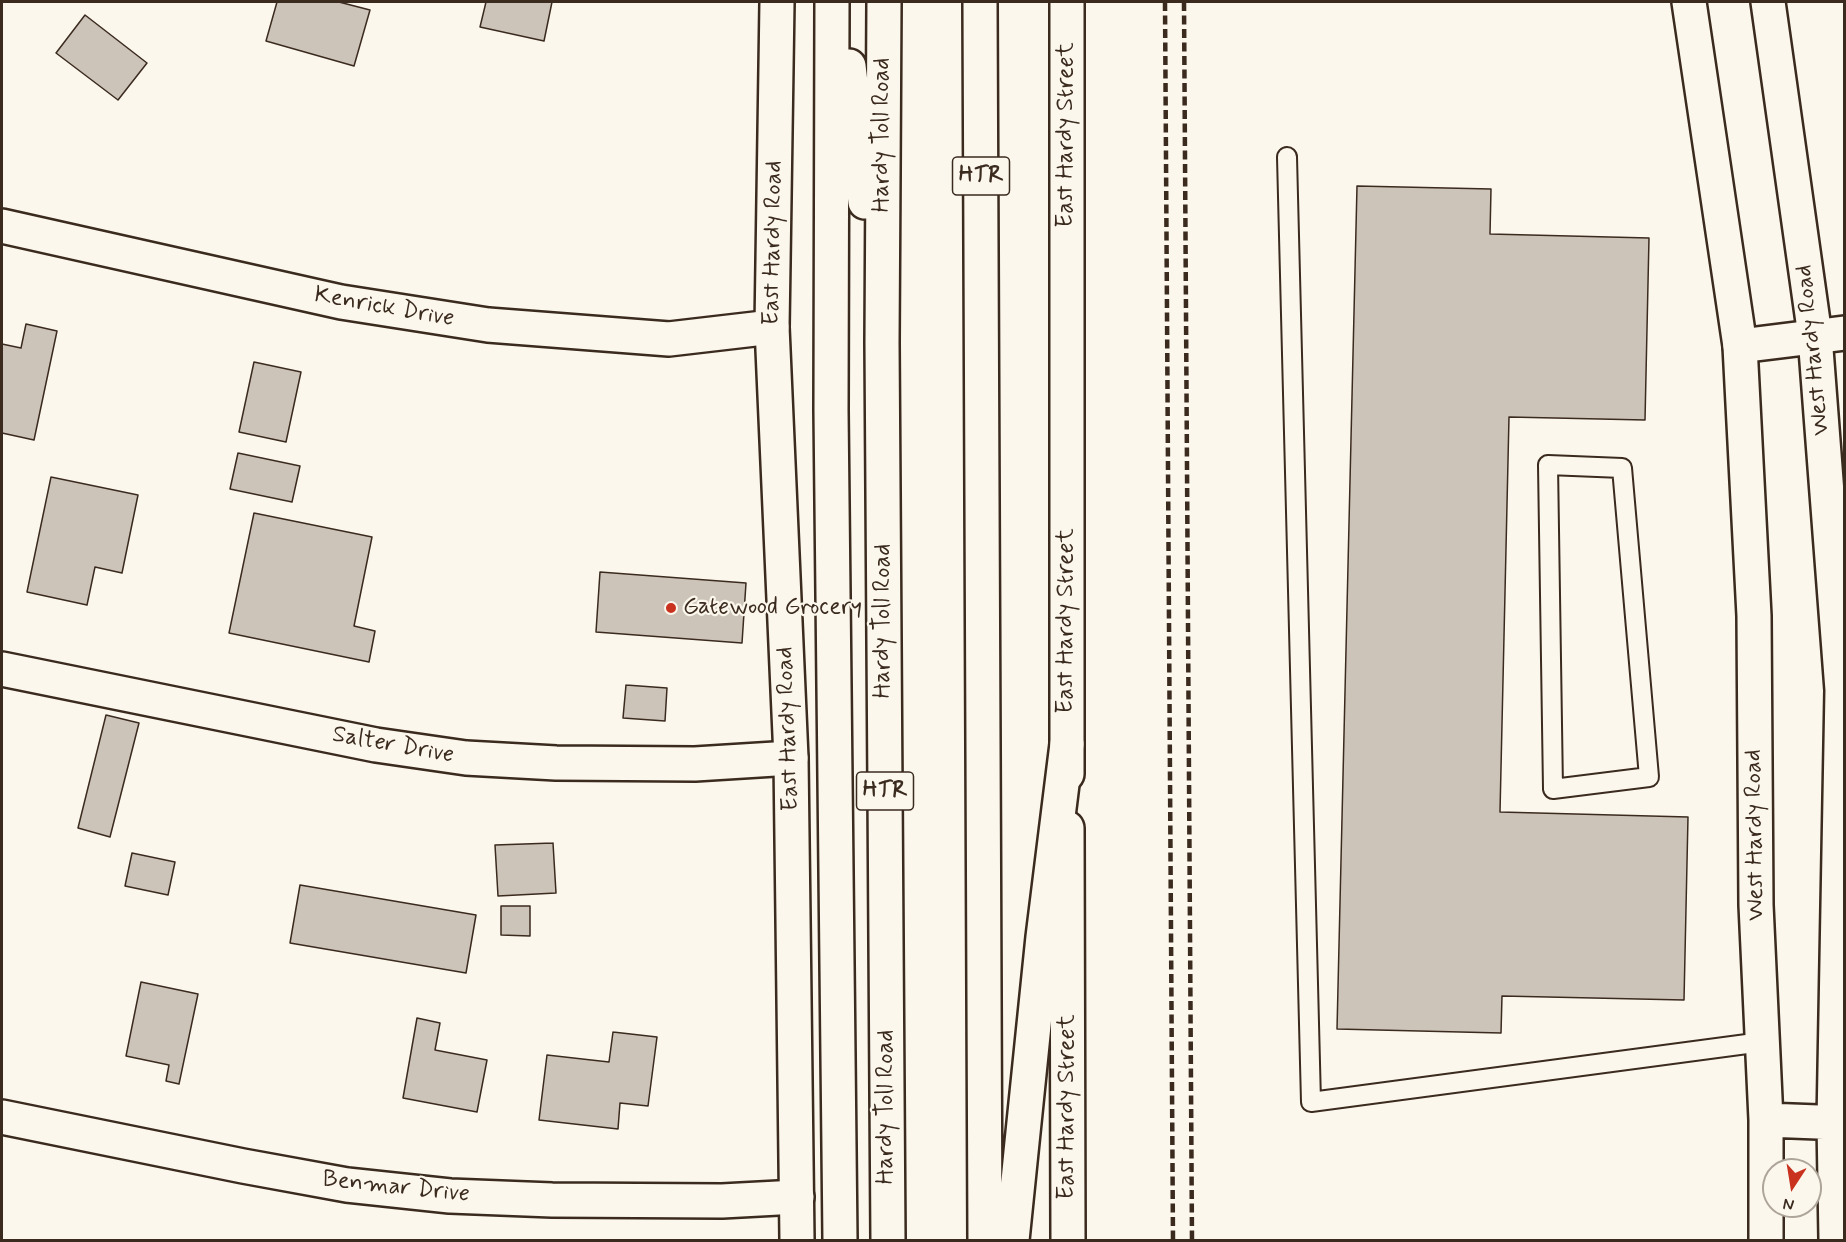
<!DOCTYPE html>
<html>
<head>
<meta charset="utf-8">
<style>
	body { margin:0 }
	#map { position:relative; width:1846px; height:1242px; overflow:hidden; background:#fbf7ec; font-family:Mynerve,sans-serif }
	canvas { display:block }
	.frame { position:absolute; inset:0; border:3px solid #3b2a1e; pointer-events:none }
	.north { position:absolute; left:1762px; top:1158px; width:60px; height:60px; box-sizing:border-box; background:#fbf7ec; border:2px solid #aea59a; border-radius:50%; rotate:192deg; font-size:16px; font-weight:700; line-height:24px; text-align:center; color:#3b2a1e }
	.north::after { content:''; display:block; margin:auto; width:21px; height:27px; background:#c8321e; clip-path:polygon(50% 0,100% 100%,50% 72%,0 100%) }
</style>
</head>
<body>
<div id="map">
<canvas width="1846" height="1242"></canvas>
<div class="frame"></div>
<div class="north">N</div>
</div>
<script>
const g = document.querySelector('canvas').getContext('2d');
g.lineJoin = 'round';
function paint(path, color) {
  g.fillStyle = color;
  g.fill(path, 'evenodd');
}
function shape(rows) {
  const path = new Path2D();
  for (const r of rows) {
    path.moveTo(r[0], r[1]);
    for (let i = 2; i < r.length; i += 2) path.lineTo(r[i], r[i + 1]);
  }
  return path;
}
function strokePath(path, color, width, dash) {
  g.strokeStyle = color;
  g.lineWidth = width;
  g.lineCap = dash ? 'butt' : 'round';
  g.setLineDash(dash || []);
  g.stroke(path);
}
function label(font, color, halo, rows, align = 'center') {
  g.font = font + ' Mynerve,sans-serif';
  g.lineWidth = 4.5;
  g.setLineDash([]);
  g.textBaseline = 'middle';
  g.strokeStyle = halo;
  g.fillStyle = color;
  for (const [text, x, y, turn = 0] of rows) {
    g.save();
    g.translate(x, y);
    g.rotate((+turn || 0) * Math.PI / 180);
    g.textAlign = isNaN(turn) ? turn : align;
    if (halo) g.strokeText(text, 0, 0);
    g.fillText(text, 0, 0);
    g.restore();
  }
}
const building = shape([
	[277,2,339,2,370,10,354,66,266,41,277,2],
	[486,2,552,2,544,41,480,27,486,2],
	[85,15,147,63,118,100,56,53,85,15],
	[1357,186,1491,189,1490,234,1649,238,1645,420,1509,417,1500,812,1688,817,1684,1000,1502,996,1501,1033,1337,1029,1357,186],
	[26,324,57,331,34,440,2,433,2,344,21,348,26,324],
	[254,362,301,372,286,442,239,432,254,362],
	[238,453,300,466,292,502,230,489,238,453],
	[51,477,138,495,122,573,95,567,87,605,27,592,51,477],
	[254,513,372,537,354,626,375,631,369,662,229,633,254,513],
	[600,572,746,583,742,643,596,632,600,572],
	[626,685,667,688,665,721,623,718,626,685],
	[106,715,139,723,110,837,78,828,106,715],
	[553,843,556,893,498,896,495,845,553,843],
	[132,853,175,862,168,895,125,886,132,853],
	[300,885,476,915,466,973,290,943,300,885],
	[501,906,530,906,530,936,501,935,501,906],
	[141,982,198,994,179,1084,166,1081,169,1065,126,1056,141,982],
	[417,1018,440,1023,435,1050,487,1060,477,1112,403,1098,417,1018],
	[613,1032,657,1037,648,1106,620,1103,618,1129,539,1120,547,1055,609,1062,613,1032]
]);
const lane = shape([
	[1287,157,1311,1102,1762,1042],
	[1548,465,1622,468,1649,777,1553,789,1548,465]
]);
const street = shape([
	[2,226,341,302,488,325,669,339,772,327],
	[1740,346,1844,333],
	[2,669,376,745,466,758,556,763,695,764,791,758],
	[2,1117,243,1166,347,1185,450,1196,552,1200,722,1201,797,1197]
]);
const secondary = shape([
	[777,2,772,327,791,758,797,1240],
	[1067,2,1067,774],
	[1689,2,1740,346,1754,616,1756,905,1766,1120,1766,1240],
	[1768,2,1815,336,1842,690,1834,1122,1836,1240],
	[1067,828,1068,1240],
	[1766,1120,1844,1123]
]);
const highway = shape([
	[832,2,831,410,840,1240],
	[884,2,882,342,888,1240],
	[980,2,985,1240],
	[849,66,865,202],
	[1012,1240,1043,937,1067,744]
]);
const rail = shape([
	[1165,2,1173,1240],
	[1184,2,1192,1240]
]);
const markers = [
	[671,608,6,"#c8321e"]
];
const shields = [
	[981,176,57],
	[885,791,57]
];
const shieldNames = [
	["HTR",981,176],
	["HTR",885,791]
];
const streetNames = [
	["Hardy Toll Road",883,135,-90],
	["East Hardy Street",1067,135,-90],
	["East Hardy Road",774,243,-89],
	["Kenrick Drive",384,308,10],
	["West Hardy Road",1814,350,-96],
	["Hardy Toll Road",884,621,-90],
	["East Hardy Street",1067,621,-90],
	["East Hardy Road",789,729,-92],
	["Salter Drive",393,746,10],
	["West Hardy Road",1756,835,-91],
	["Hardy Toll Road",887,1107,-90],
	["East Hardy Street",1068,1107,-90],
	["Benmar Drive",396,1188,6]
];
const poiNames = [
	["Gatewood Grocery",683,608]
];
paint(building, '#ccc4b9');
strokePath(building, '#3b2a1e', 1.5);
strokePath(lane, '#3b2a1e', 22);
strokePath(street, '#3b2a1e', 38);
strokePath(secondary, '#3b2a1e', 38);
strokePath(highway, '#3b2a1e', 38);
strokePath(lane, '#fbf7ec', 18);
strokePath(street, '#fbf7ec', 33);
strokePath(secondary, '#fbf7ec', 33);
strokePath(highway, '#fbf7ec', 33);
strokePath(rail, '#3b2a1e', 4.5, [9, 4.5]);
for (const [x, y, r, color] of markers) {
  const dot = new Path2D();
  dot.arc(x, y, r, 0, 2 * Math.PI);
  g.fillStyle = color;
  g.fill(dot);
  strokePath(dot, '#fbf7ec', 2);
}
for (const [x, y, w] of shields) {
  const box = new Path2D();
  box.roundRect(x - w / 2, y - 19, w, 38, 4.5);
  g.fillStyle = '#fbf7ec';
  g.fill(box);
  strokePath(box, '#3b2a1e', 1.5);
}
label('bold 22px', '#3b2a1e', null, shieldNames);
label('24px', '#3b2a1e', '#fbf7ec', streetNames);
label('24px', '#3b2a1e', '#fbf7ec', poiNames, 'left');
</script>
</body>
</html>
